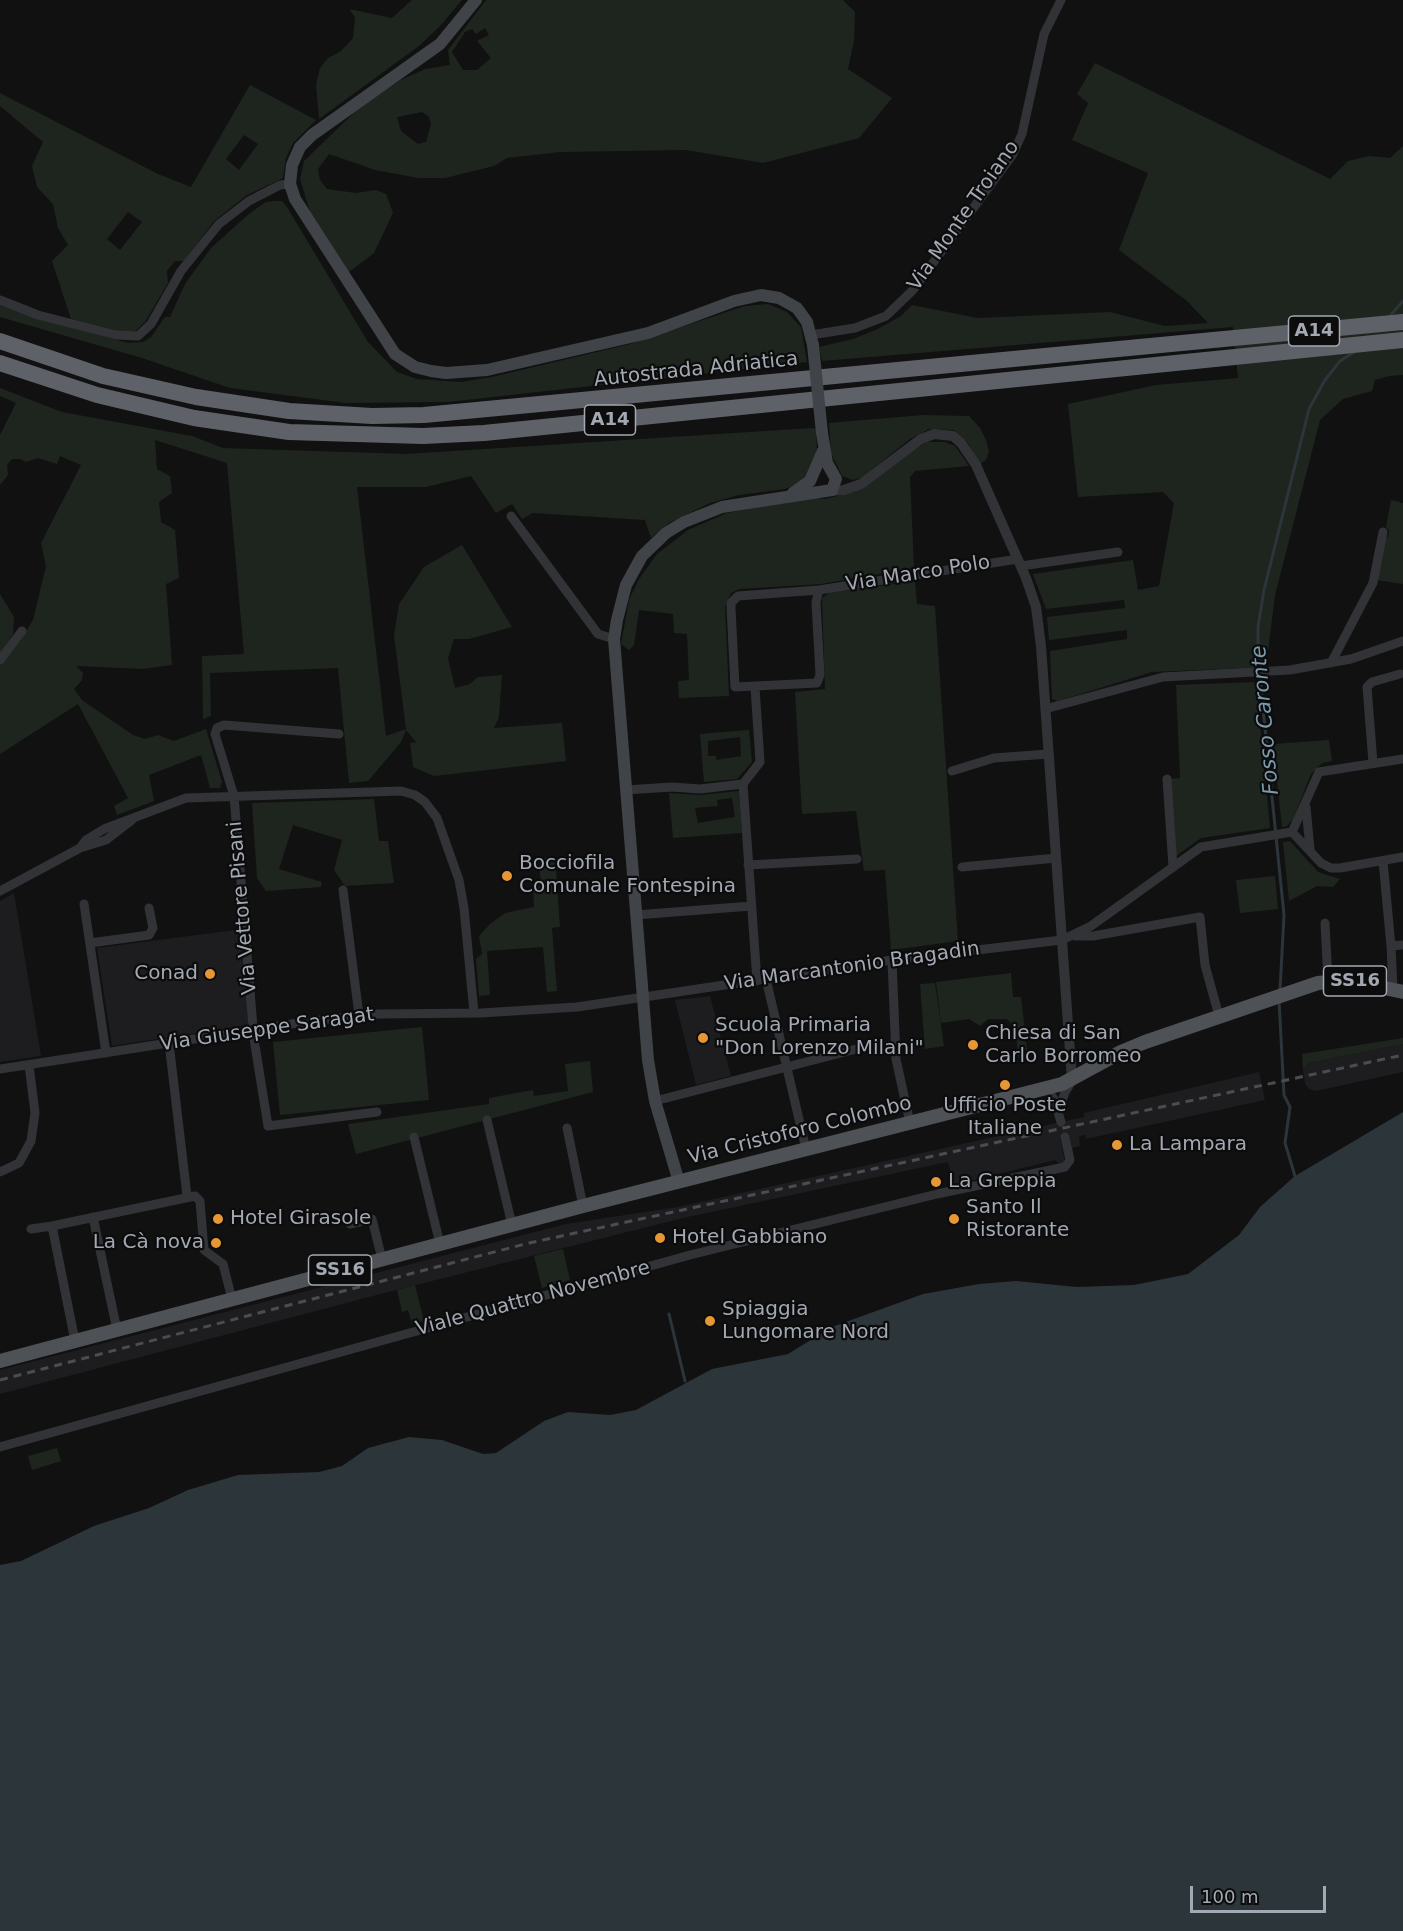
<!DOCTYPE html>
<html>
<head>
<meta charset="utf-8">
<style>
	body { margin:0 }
	#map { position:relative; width:1403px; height:1931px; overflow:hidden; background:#111112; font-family:"DejaVu Sans",sans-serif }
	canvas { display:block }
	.scale { position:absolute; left:1190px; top:1886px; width:136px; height:27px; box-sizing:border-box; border:3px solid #a3a9b2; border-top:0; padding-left:8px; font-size:18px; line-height:21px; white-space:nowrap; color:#a3a9b2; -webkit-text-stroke:4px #0c0c0d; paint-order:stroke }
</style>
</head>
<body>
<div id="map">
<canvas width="1403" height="1931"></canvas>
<div class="scale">100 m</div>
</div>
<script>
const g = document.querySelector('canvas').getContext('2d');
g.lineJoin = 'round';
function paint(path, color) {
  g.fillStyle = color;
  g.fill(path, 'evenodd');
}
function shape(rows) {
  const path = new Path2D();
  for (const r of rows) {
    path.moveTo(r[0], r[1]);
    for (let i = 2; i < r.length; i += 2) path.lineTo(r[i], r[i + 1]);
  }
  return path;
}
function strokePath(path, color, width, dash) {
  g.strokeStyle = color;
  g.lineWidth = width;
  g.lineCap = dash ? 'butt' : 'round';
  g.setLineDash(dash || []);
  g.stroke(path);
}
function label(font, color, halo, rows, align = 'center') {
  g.font = font + ' "DejaVu Sans",sans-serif';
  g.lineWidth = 4.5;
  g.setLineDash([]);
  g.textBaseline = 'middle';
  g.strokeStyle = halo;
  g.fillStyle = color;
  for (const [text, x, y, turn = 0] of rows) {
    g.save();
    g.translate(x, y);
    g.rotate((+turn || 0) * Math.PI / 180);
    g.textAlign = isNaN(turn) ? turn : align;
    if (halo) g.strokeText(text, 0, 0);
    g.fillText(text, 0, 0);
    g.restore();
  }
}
const built = shape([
	[14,893,41,1056,0,1062,0,901],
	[243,929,249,1025,112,1046,97,948],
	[710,996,731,1076,696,1085,675,1000],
	[1403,1044,1403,1072,1316,1091,1309,1089,1305,1084,1303,1070,1309,1063],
	[1259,1072,1265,1100,1086,1139,1086,1135,1079,1136,1080,1146,1072,1148,1070,1136,1060,1138,1064,1158,1064,1163,1060,1165,1055,1160,954,1185,948,1162,683,1218,392,1291,0,1394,0,1370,566,1224,678,1207,1084,1117,1084,1113]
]);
const green = shape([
	[412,0,462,0,440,26,419,46,319,119,316,85,320,68,328,58,341,51,353,38,355,17,349,9,392,18],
	[486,0,843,0,855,12,854,41,848,69,892,98,859,138,763,163,686,150,560,152,507,158,494,166,445,178,418,178,375,170,329,154,318,169,320,180,327,189,356,193,376,190,386,194,393,213,374,253,349,272,310,212,300,179,304,161,361,106,401,80,425,69,450,65,448,50],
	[485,28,489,35,477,41,491,58,477,70,463,70,452,52,465,32,472,29,476,34],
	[422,112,429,117,431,124,426,142,418,144,401,131,397,117],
	[1095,63,1330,179,1348,161,1369,156,1390,158,1403,146,1403,375,1389,376,1375,380,1372,391,1343,399,1320,420,1275,595,1266,667,1152,672,1058,701,1052,699,1050,651,1127,639,1127,630,1049,640,1047,617,1125,608,1124,600,1046,609,1033,574,1133,560,1138,590,1159,586,1174,503,1163,492,1078,497,1068,404,1156,385,1238,378,1233,327,822,361,819,347,853,339,878,329,901,316,912,305,978,318,1110,312,1165,326,1208,323,1187,301,1119,250,1148,173,1072,140,1088,103,1077,94],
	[250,85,316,120,293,143,286,158,283,178,247,195,214,221,184,261,175,261,167,271,168,283,145,322,134,332,121,332,71,319,52,261,68,245,58,228,53,204,37,187,32,166,43,142,0,106,0,93,158,174,191,187],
	[244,135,258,144,239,170,226,159],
	[128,212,142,222,120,250,107,239],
	[276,201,282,201,287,207,368,342,397,372,417,379,461,382,492,377,630,344,745,306,768,304,787,312,801,327,807,362,448,402,346,403,230,388,142,358,0,317,0,304,39,319,128,343,143,342,151,337,165,317,170,317,185,284,211,248,250,213,266,202],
	[0,388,62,412,192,436,223,448,407,454,812,428,816,429,817,453,805,478,798,484,785,489,739,495,710,503,669,523,651,538,645,520,533,513,522,519,512,504,496,513,471,476,426,487,357,487,386,736,406,729,394,635,399,604,424,567,462,545,512,627,469,639,454,639,448,658,455,688,470,684,478,677,502,675,499,717,494,728,562,723,566,761,434,776,413,767,410,743,416,742,406,730,401,742,368,781,349,783,338,668,210,673,211,716,203,719,202,656,244,654,227,463,155,440,157,469,170,476,172,493,159,502,161,522,175,530,179,578,166,584,172,665,143,669,76,666,83,673,82,680,74,689,82,700,133,735,145,739,158,735,174,741,206,729,222,782,220,788,210,788,201,755,149,775,154,801,117,815,114,806,128,798,78,704,0,754,0,666,21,640,33,620,46,566,41,543,81,465,60,456,57,464,38,458,26,462,20,459,12,459,7,465,8,475,0,485,0,435,16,403,0,396],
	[923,415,969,416,980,428,986,440,989,451,986,460,980,464,967,442,954,430,929,429,910,439,861,478,853,480,842,476,831,453,829,423],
	[927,442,945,442,955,446,969,466,915,471,910,477,914,568,821,584,739,589,731,593,725,607,729,696,679,698,678,681,689,680,687,634,674,633,673,614,639,610,634,645,629,650,621,644,629,600,639,579,657,554,688,530,727,513,808,497,825,499,842,495],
	[1391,500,1403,503,1403,584,1376,580,1384,538,1388,537,1389,530,1386,527],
	[915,581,917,604,935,606,958,941,891,950,885,870,864,871,856,811,802,814,795,692,825,689,822,598,829,593],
	[0,594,14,617,13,634,0,654],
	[1256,682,1270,828,1201,838,1176,856,1171,779,1180,778,1176,685],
	[749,730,752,762,737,779,704,782,700,734],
	[740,737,741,756,716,760,716,756,708,756,708,741],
	[1329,740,1332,761,1322,763,1311,774,1293,819,1287,826,1282,827,1273,744],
	[739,791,742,833,673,838,669,793,700,795],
	[732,798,735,817,698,823,695,808,718,806,717,800],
	[374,799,379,841,388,841,394,883,345,886,334,870,342,840,293,825,279,869,322,882,321,887,266,891,257,878,252,803],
	[1290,841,1318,872,1340,879,1333,887,1317,886,1289,901,1283,842],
	[555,857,560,927,552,928,557,991,547,992,543,947,487,951,490,995,479,996,476,959,482,954,479,936,490,924,505,913,534,907,533,888,541,887,539,858],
	[1275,876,1278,909,1240,913,1236,880],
	[1011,973,1013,997,1021,997,1028,1058,1018,1058,1016,1029,1007,1019,988,1019,980,1026,969,1019,941,1023,936,982],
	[935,983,944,1046,925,1049,920,984],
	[422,1027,429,1100,280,1115,273,1042],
	[1403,1038,1403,1044,1309,1063,1303,1070,1302,1054],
	[590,1061,593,1092,356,1154,348,1124,489,1104,489,1098,533,1090,534,1096,568,1091,565,1064],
	[563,1249,570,1280,542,1288,534,1256],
	[415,1285,424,1321,412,1324,408,1310,402,1312,397,1290],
	[57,1448,61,1461,32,1470,28,1456]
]);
const water = shape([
	[1403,1112,1403,1931,0,1931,0,1565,21,1561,94,1526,149,1508,188,1490,238,1475,319,1472,342,1466,368,1448,409,1437,442,1440,483,1454,496,1453,544,1421,568,1412,610,1415,636,1410,712,1369,788,1354,832,1327,923,1294,979,1284,1016,1281,1077,1287,1134,1285,1188,1274,1239,1235,1260,1207,1295,1176]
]);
const stream = shape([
	[1390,316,1403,301],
	[1280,990,1284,915,1258,659,1258,627,1264,590,1309,409,1325,380,1340,361,1354,352],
	[1279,1000,1284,1095,1290,1107,1285,1143,1295,1176],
	[669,1314,685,1381]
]);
const minor = shape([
	[0,300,38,315,116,335,138,336,151,324,181,271,219,224,249,201,280,185,290,184],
	[811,335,855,328,886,316,913,290,952,237,1013,154,1022,134,1044,34,1061,0],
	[511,516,598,634,614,639],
	[1021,566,1118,552],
	[819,590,816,602,820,675,817,683,735,687,731,608,731,603,738,596,819,590,1018,559],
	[0,660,22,631],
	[1331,663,1373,583,1383,532],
	[1045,709,1163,677,1290,670,1351,659,1403,641],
	[339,734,224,725,217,728,215,734,234,796,254,1039,268,1126,377,1112],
	[1373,763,1367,687,1372,682,1400,674],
	[952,771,994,758,1048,754],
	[1167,779,1173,867],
	[743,784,757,981],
	[743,784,760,762,755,687],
	[625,790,672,787,700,789,743,784],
	[1306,807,1310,849],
	[1292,832,1319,772,1403,759],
	[1292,832,1321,863,1331,868,1340,868,1403,857],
	[80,848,86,840,104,829,186,798,401,791,415,795,425,802,437,818,459,880,464,908,474,1013],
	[1383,861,1391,946],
	[748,865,857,859],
	[962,867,1056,858],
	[343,890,359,1015],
	[0,891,80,848,106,840,132,820],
	[84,904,106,1053],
	[636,915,751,906],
	[1325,923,1328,981],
	[1075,936,1093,936,1200,917,1205,965,1219,1016],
	[90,943,149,935,153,928,149,908],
	[892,960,896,1059,910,1123],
	[766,979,806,1149],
	[1393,990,1391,946,1403,945],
	[169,1043,187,1196],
	[0,1069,311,1021,379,1014,481,1013,577,1007,892,960,1062,940,1091,926,1201,847,1292,832],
	[1047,1089,1054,1099,1061,1122],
	[655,1101,868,1046],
	[1059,1111,1065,1092,1072,1081],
	[487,1120,512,1225],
	[567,1128,583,1206],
	[414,1137,440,1244],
	[0,1172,19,1163,31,1141,35,1113,29,1065],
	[93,1217,117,1330],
	[350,1224,372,1219,382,1259],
	[31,1229,52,1226],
	[75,1341,52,1226,195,1196,200,1201,204,1250,223,1264,232,1299],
	[0,1447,690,1255,937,1194,1065,1167,1070,1160,1065,1137]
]);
const tertiary = shape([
	[829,491,844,490,861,484,921,439,934,434,953,436,961,443,976,465,1026,578,1036,607,1041,646,1072,1080]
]);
const secondary = shape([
	[476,0,440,44,312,135,300,147,292,165,290,184,295,199,395,354,415,367,431,371,446,373,487,370,648,333,734,301,761,295,779,298,797,308,807,322,813,345],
	[793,493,810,481,823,451],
	[679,1182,655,1101,648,1060,614,639,617,620,626,585,642,556,666,533,684,522,722,507,832,490,836,479,827,463,822,433]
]);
const primary = shape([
	[0,1361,583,1206,1062,1084,1121,1052,1145,1042,1318,983,1347,980,1403,992]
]);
const motorway = shape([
	[0,341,103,376,196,397,289,411,372,416,424,415,1403,322],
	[0,363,97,395,194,418,289,432,423,436,484,433,1403,340]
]);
const rail = shape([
	[0,1380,529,1243,1403,1055]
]);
const secondaryBridge = shape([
	[813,345,822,433]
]);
const markers = [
	[507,876,6,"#e69735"],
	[210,974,6,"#e69735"],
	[703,1038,6,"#e69735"],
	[973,1045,6,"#e69735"],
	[1005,1085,6,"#e69735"],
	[1117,1145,6,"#e69735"],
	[936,1182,6,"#e69735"],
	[218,1219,6,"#e69735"],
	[954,1219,6,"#e69735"],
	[660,1238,6,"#e69735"],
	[216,1243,6,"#e69735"],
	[710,1321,6,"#e69735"]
];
const shields = [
	[1314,331,51],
	[610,420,51],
	[1355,981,63],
	[340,1270,63]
];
const shieldNames = [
	["A14",1314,331],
	["A14",610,420],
	["SS16",1355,981],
	["SS16",340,1270]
];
const streetNames = [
	["Via Monte Troiano",964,216,-55],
	["Autostrada Adriatica",696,370,-6],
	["Via Marco Polo",918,574,-9],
	["Via Vettore Pisani",243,908,-95],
	["Via Marcantonio Bragadin",852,967,-8],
	["Via Giuseppe Saragat",267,1030,-8],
	["Via Cristoforo Colombo",800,1131,-14],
	["Viale Quattro Novembre",533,1299,-15]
];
const poiNames = [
	["Bocciofila",519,864],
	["Comunale Fontespina",519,887],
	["Conad",198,974,"right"],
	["Scuola Primaria",715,1026],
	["\"Don Lorenzo Milani\"",715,1049],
	["Chiesa di San",985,1034],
	["Carlo Borromeo",985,1057],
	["Ufficio Poste",1005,1106,"center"],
	["Italiane",1005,1129,"center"],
	["La Lampara",1129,1145],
	["La Greppia",948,1182],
	["Santo Il",966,1208],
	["Ristorante",966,1231],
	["Hotel Girasole",230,1219],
	["Hotel Gabbiano",672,1238],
	["La Cà nova",204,1243,"right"],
	["Spiaggia",722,1310],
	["Lungomare Nord",722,1333]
];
const waterNames = [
	["Fosso Caronte",1266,720,-95]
];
paint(built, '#1d1d1f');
paint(green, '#1e251e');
paint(water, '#2b353a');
strokePath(stream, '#2b353a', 3);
strokePath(minor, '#323337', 9);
strokePath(tertiary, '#323337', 10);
strokePath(secondary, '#404347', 12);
strokePath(primary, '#4e5156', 14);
strokePath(motorway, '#5e6268', 16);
strokePath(rail, '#494c50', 3, [8, 6]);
strokePath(secondaryBridge, '#404347', 12);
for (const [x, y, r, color] of markers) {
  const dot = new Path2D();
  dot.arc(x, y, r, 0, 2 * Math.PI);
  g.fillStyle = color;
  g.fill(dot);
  strokePath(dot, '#0c0c0d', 2);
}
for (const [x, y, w] of shields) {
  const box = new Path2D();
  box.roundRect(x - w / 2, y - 15, w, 30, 4.5);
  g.fillStyle = '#0c0c0d';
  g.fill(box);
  strokePath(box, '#a3a9b2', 1.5);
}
label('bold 18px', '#a3a9b2', null, shieldNames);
label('20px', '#a3a9b2', '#0c0c0d', streetNames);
label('20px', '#a3a9b2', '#0c0c0d', poiNames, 'left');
label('italic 21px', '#7b9bac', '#0c0c0d', waterNames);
</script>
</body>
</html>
